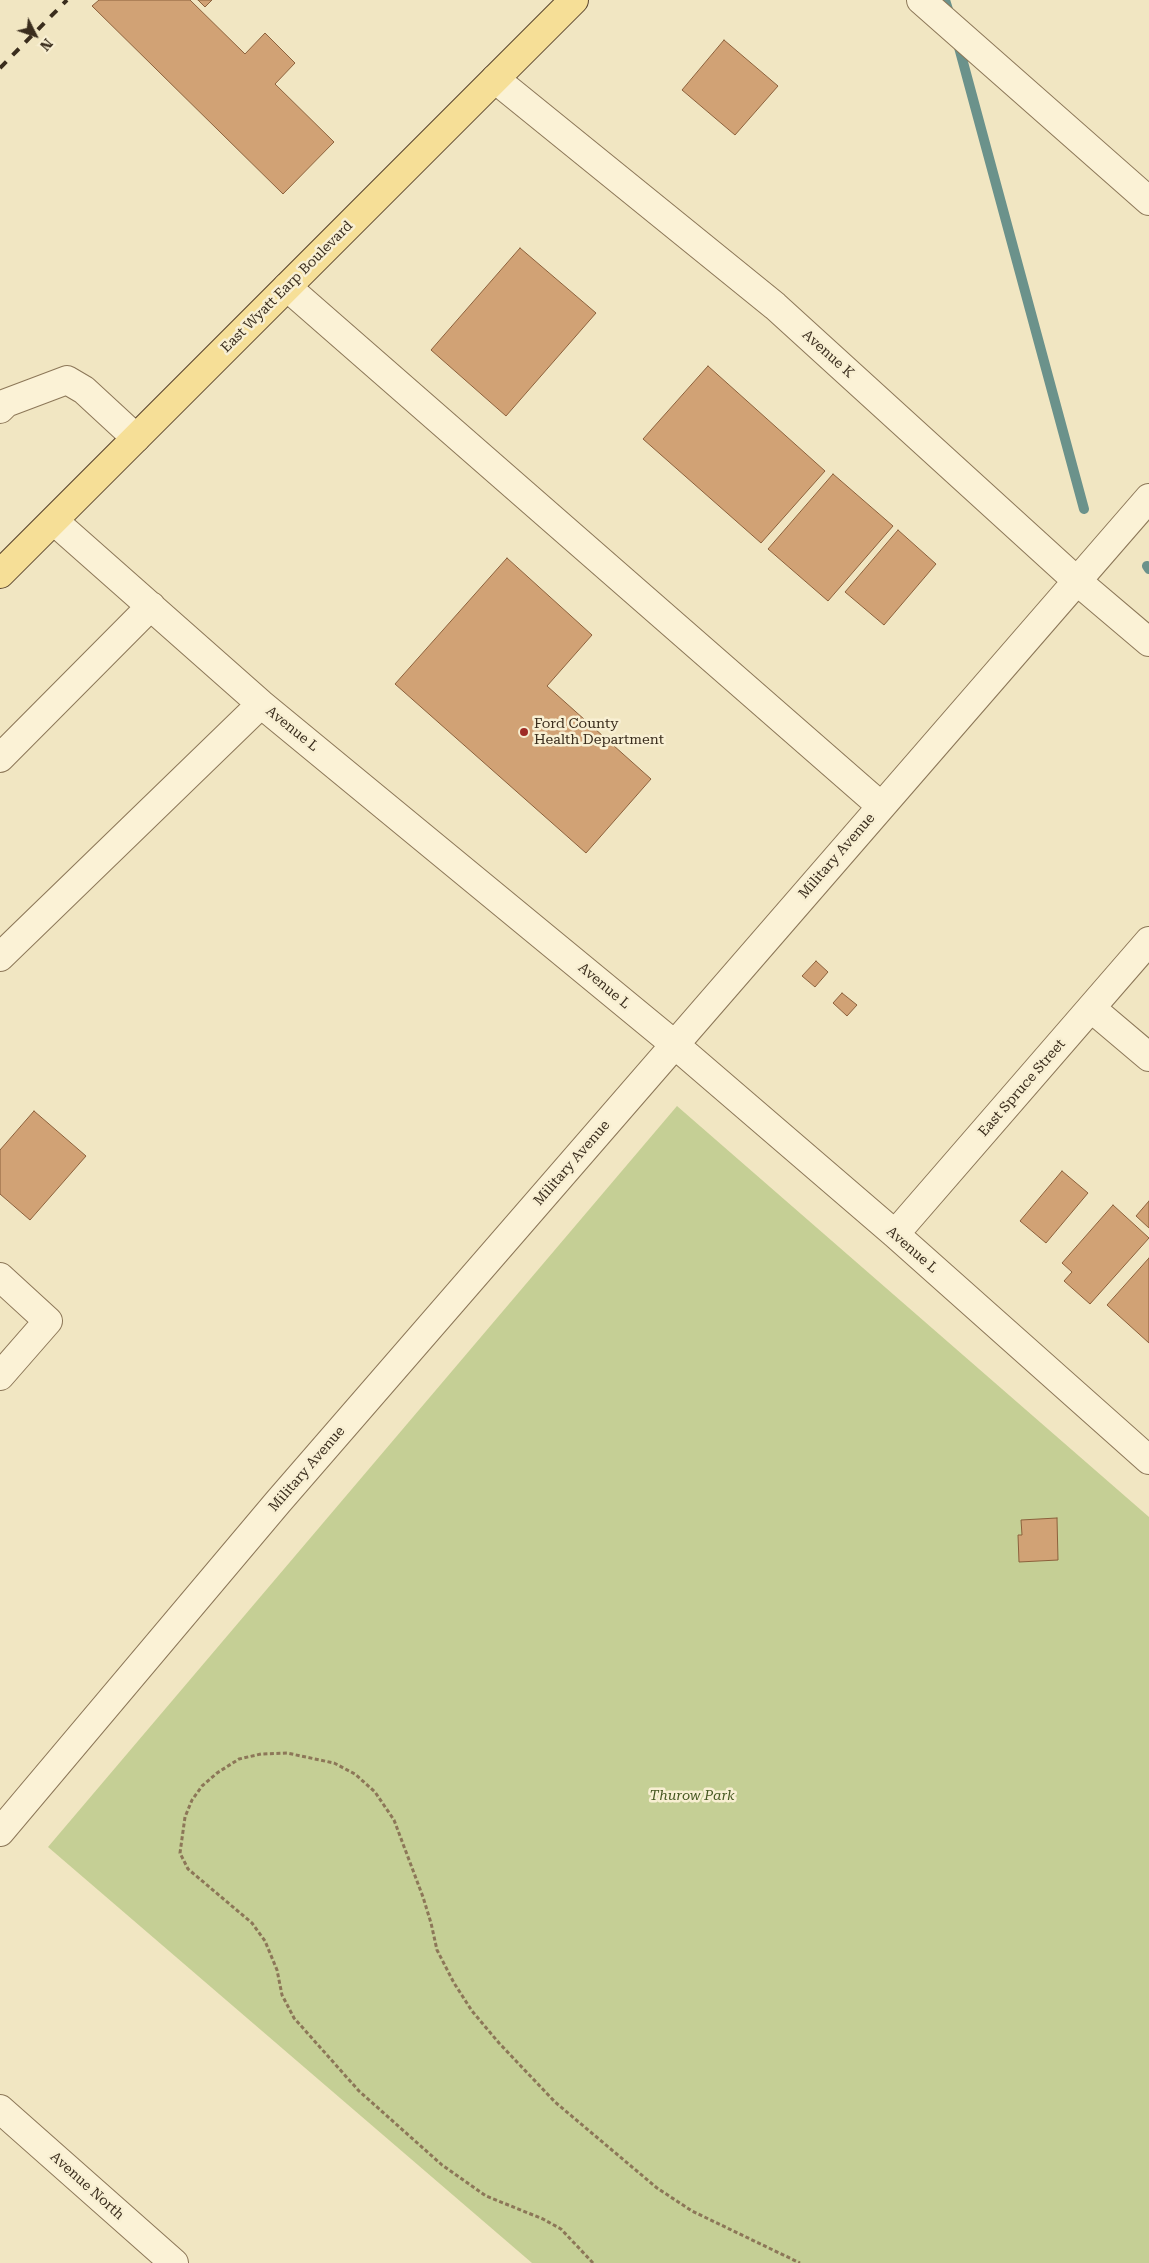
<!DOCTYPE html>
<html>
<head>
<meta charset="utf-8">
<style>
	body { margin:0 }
	#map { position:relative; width:1149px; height:2263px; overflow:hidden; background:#f1e6c2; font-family:"Roboto Serif",serif }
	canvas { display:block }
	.north { position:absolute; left:10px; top:10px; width:50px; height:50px; -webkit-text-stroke:4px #f8efd2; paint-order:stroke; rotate:131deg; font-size:14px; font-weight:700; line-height:20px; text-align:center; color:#3a2d1d }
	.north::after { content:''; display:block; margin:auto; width:18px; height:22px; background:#3a2d1d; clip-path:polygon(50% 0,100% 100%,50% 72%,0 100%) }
</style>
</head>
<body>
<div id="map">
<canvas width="1149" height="2263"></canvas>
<div class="north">N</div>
</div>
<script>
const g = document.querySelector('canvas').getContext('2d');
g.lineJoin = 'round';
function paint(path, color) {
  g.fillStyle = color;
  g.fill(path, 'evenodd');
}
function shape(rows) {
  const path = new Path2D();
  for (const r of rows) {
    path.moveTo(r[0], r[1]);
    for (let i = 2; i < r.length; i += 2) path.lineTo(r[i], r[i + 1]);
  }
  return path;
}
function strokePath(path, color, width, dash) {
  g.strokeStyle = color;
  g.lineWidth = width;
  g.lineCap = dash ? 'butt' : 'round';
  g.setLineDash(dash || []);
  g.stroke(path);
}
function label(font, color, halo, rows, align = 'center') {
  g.font = font + ' "Roboto Serif",serif';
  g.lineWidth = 5;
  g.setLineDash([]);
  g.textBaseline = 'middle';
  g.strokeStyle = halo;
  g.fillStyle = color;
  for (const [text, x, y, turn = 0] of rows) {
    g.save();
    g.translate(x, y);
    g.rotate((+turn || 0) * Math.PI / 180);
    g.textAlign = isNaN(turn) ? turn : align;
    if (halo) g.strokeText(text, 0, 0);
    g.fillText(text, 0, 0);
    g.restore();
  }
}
const green = shape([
	[677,1106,1149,1517,1149,2263,532,2263,48,1847]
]);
const stream = shape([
	[945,0,950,16],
	[957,40,1084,509],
	[1147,566,1149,569]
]);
const building = shape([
	[99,0,190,0,245,54,265,33,295,63,275,84,334,142,283,194,92,6,99,0],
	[198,0,212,0,205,7,198,0],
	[724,40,778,86,735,135,682,90,724,40],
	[520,248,596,313,506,416,431,350,520,248],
	[708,366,825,471,761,543,643,439,708,366],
	[833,474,893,526,828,601,768,549,833,474],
	[898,530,936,564,884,625,845,592,898,530],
	[507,558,592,635,547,686,651,779,586,853,395,684,507,558],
	[816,961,828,972,815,987,802,976,816,961],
	[842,993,857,1005,847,1016,833,1003,842,993],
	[34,1111,86,1156,30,1220,0,1194,0,1150,34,1111],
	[1062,1171,1088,1193,1046,1243,1020,1221,1062,1171],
	[1149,1201,1149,1228,1136,1216,1149,1201],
	[1113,1205,1149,1238,1090,1304,1064,1281,1072,1272,1062,1263,1113,1205],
	[1149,1258,1149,1343,1107,1305,1149,1258],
	[1057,1518,1058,1560,1019,1562,1018,1535,1022,1535,1021,1520,1057,1518]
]);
const path = shape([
	[593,2263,561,2229,543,2219,486,2196,442,2165,359,2091,294,2018,282,1995,277,1970,265,1941,252,1923,188,1869,180,1853,185,1817,192,1800,202,1786,217,1773,239,1759,261,1754,287,1753,334,1763,355,1774,375,1792,394,1820,423,1897,431,1923,437,1950,454,1983,472,2011,499,2043,555,2102,657,2188,692,2211,800,2263]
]);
const minor = shape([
	[921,0,1149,201],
	[495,79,775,306,1077,581,1149,642],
	[287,287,881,806],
	[0,409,6,403,67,380,84,390,136,438],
	[54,521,261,704,674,1044,895,1234,1149,1460],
	[0,758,151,606],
	[0,957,261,704],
	[1091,1008,1149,1057],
	[895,1234,1149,941],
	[0,1277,48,1321,0,1376],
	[0,1832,278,1502,1149,498],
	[0,2109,174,2263]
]);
const major = shape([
	[0,574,574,0]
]);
const rail = shape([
	[0,68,67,0]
]);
const markers = [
	[524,732,5,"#9e2b24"]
];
const streetNames = [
	["East Wyatt Earp Boulevard",287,287,-45],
	["Avenue K",828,354,42],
	["Avenue L",292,729,39],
	["Military Avenue",837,856,-49],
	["Avenue L",604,986,40],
	["East Spruce Street",1022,1088,-49],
	["Military Avenue",572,1163,-49],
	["Avenue L",912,1250,41],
	["Military Avenue",307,1469,-49],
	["Avenue North",87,2186,42]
];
const poiNames = [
	["Ford County",534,724],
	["Health Department",534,740]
];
const parkNames = [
	["Thurow Park",692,1796]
];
paint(green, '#c5cf95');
strokePath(stream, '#6b928b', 10);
paint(building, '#d1a275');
strokePath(building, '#8c613c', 1);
strokePath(minor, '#8c7758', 30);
strokePath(major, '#59442c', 30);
strokePath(path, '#8c7758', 3, [4, 2.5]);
strokePath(minor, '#fbf2d6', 28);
strokePath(major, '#f6df97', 28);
strokePath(rail, '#3a2d1d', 4, [9, 9]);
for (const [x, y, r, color] of markers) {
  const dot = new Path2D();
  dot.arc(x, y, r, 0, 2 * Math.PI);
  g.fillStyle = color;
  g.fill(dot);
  strokePath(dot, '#f8efd2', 2);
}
label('14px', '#3a2d1d', '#f8efd2', streetNames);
label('14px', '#3a2d1d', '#f8efd2', poiNames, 'left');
label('italic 14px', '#475822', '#f8efd2', parkNames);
</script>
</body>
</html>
